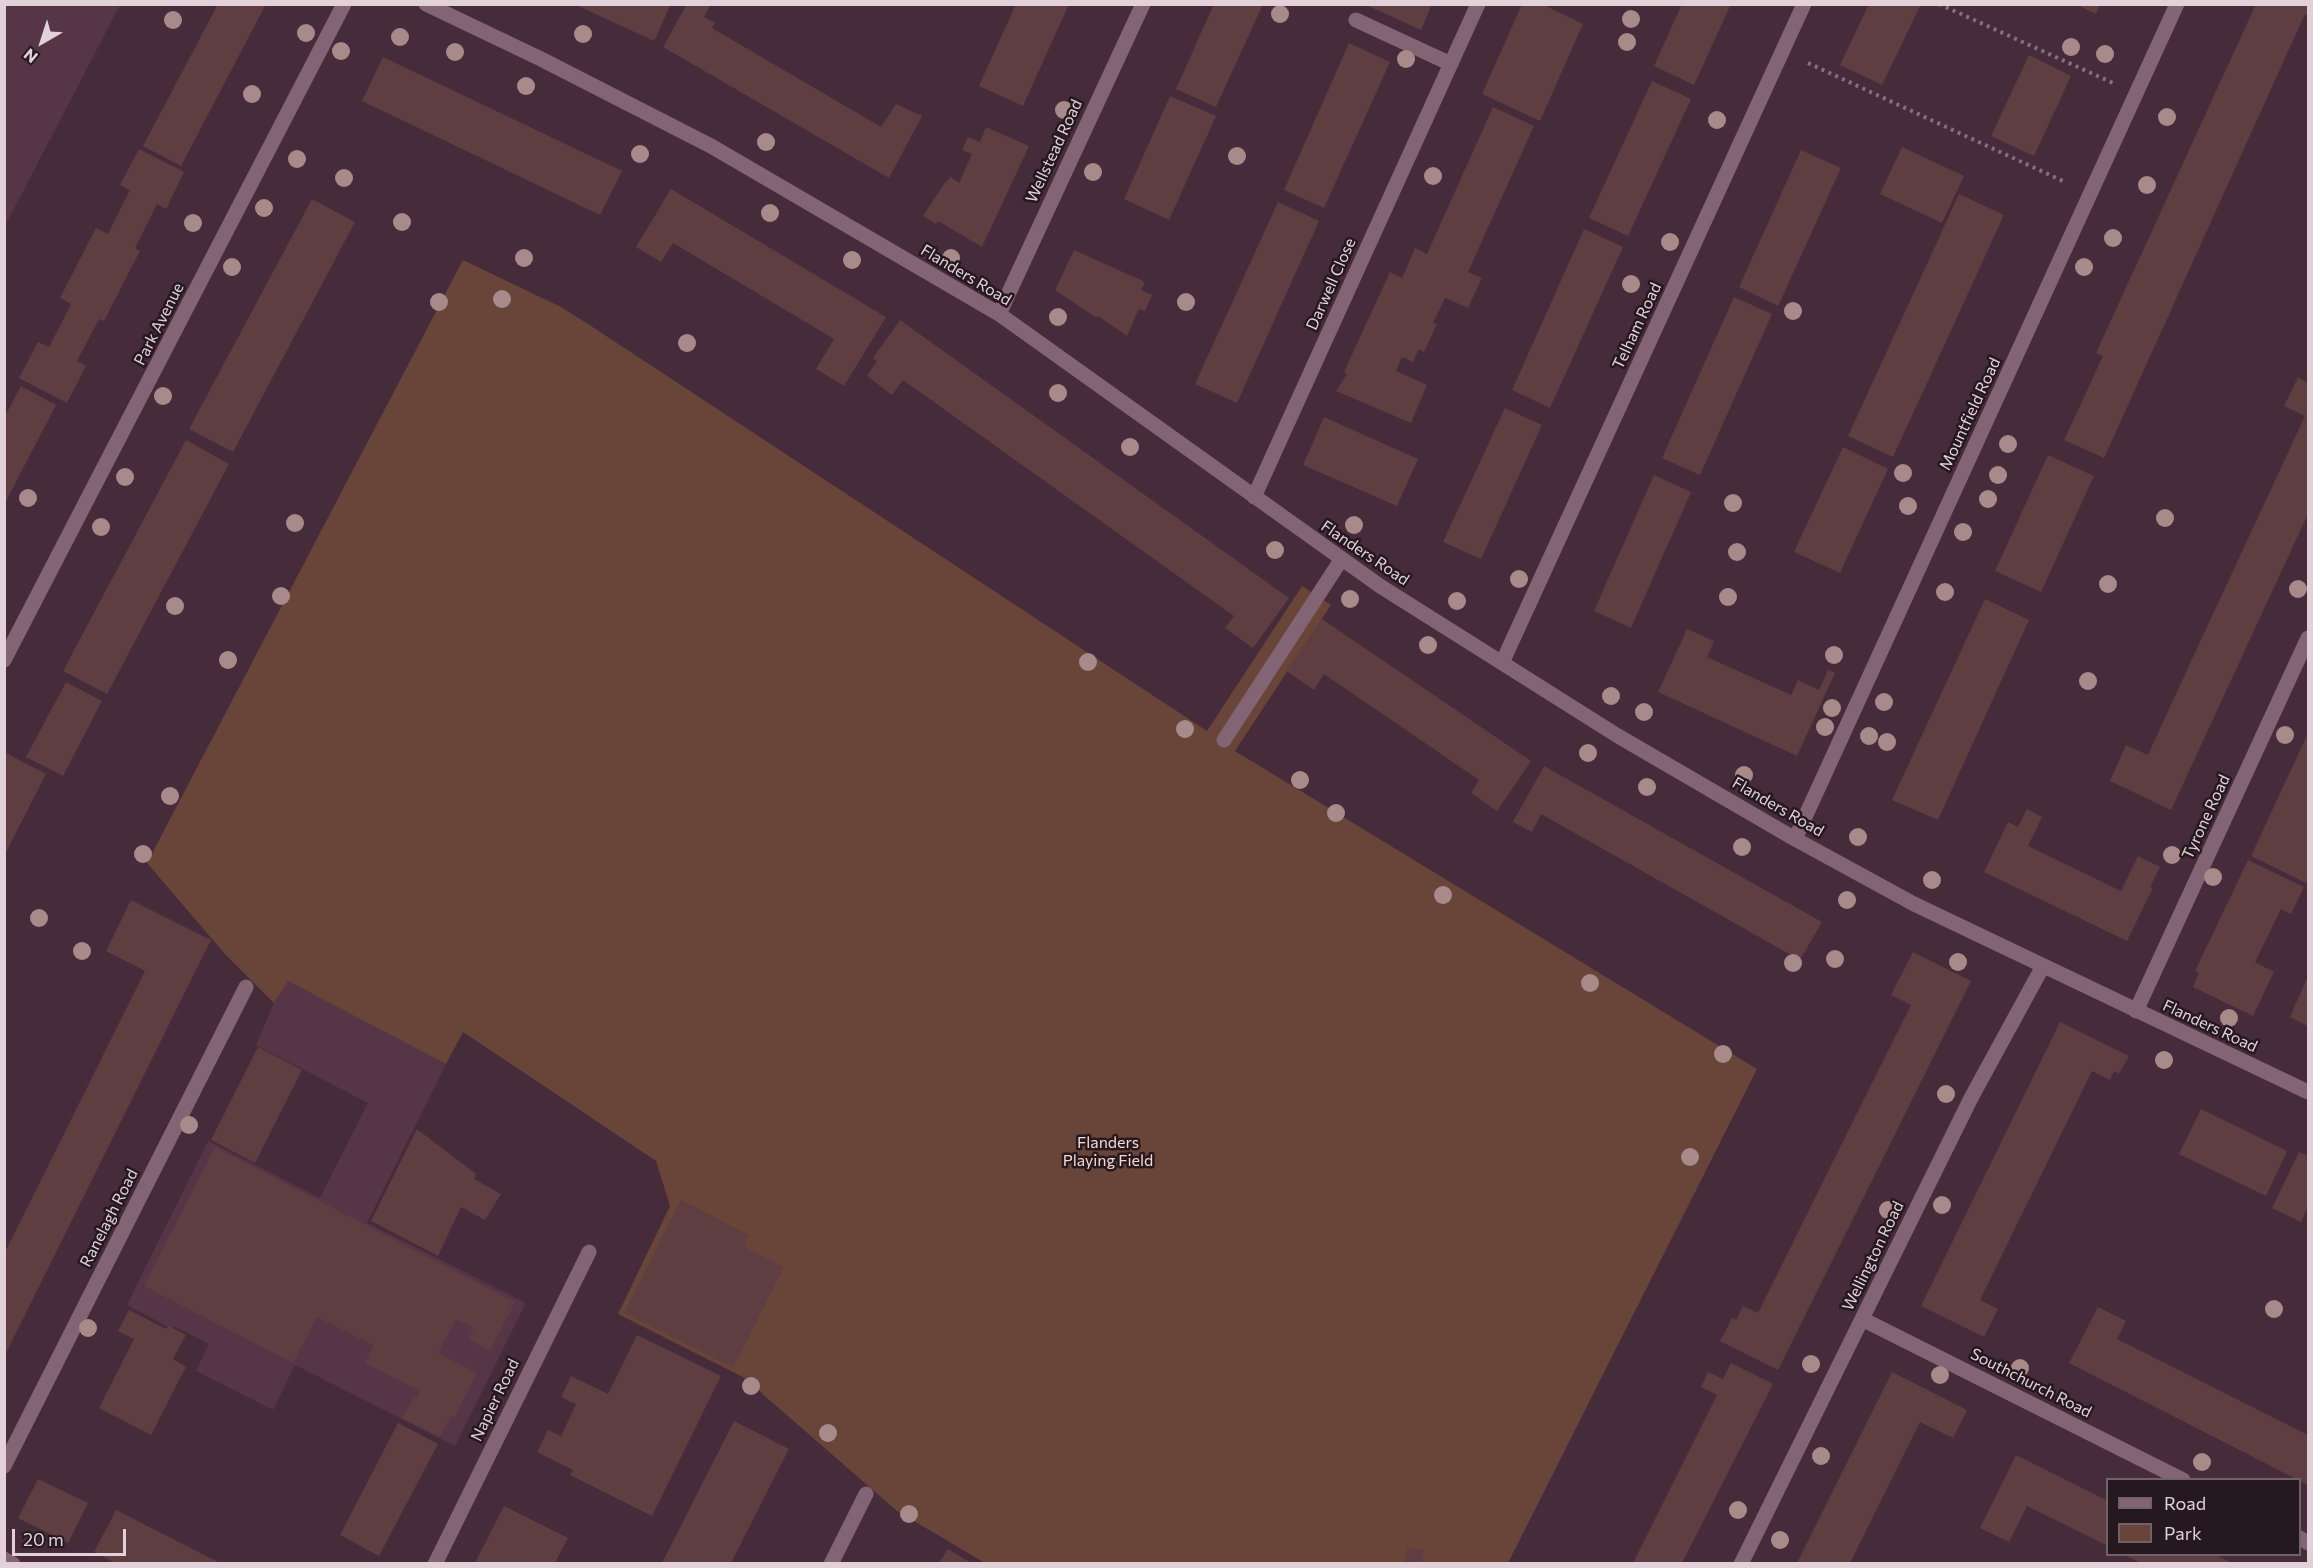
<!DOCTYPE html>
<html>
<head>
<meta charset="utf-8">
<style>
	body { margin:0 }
	#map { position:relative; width:2313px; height:1568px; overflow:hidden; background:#462b3a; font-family:Commissioner,sans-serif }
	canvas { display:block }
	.frame { position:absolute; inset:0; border:6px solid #e3d1da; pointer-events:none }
	.legend { position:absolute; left:2106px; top:1478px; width:195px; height:78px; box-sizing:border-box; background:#25181f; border:2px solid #71626a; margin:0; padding:8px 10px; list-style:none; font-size:18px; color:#e3d1da }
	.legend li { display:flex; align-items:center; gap:12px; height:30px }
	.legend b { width:30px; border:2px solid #71626a }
	.north { position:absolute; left:12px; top:12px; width:60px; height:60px; -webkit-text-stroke:4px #25181f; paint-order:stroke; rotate:219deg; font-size:16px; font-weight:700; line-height:24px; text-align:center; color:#e3d1da }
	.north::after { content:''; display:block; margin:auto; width:21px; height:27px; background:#e3d1da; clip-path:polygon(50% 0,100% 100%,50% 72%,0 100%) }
	.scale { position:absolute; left:12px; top:1529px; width:114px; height:27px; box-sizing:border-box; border:3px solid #e3d1da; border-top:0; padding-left:8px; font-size:18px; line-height:21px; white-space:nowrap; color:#e3d1da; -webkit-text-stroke:4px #25181f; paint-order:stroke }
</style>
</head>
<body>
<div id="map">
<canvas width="2313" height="1568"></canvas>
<div class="frame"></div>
<ul class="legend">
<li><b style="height:8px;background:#836474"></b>Road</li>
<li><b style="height:16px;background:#694438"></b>Park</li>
</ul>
<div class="north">N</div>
<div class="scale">20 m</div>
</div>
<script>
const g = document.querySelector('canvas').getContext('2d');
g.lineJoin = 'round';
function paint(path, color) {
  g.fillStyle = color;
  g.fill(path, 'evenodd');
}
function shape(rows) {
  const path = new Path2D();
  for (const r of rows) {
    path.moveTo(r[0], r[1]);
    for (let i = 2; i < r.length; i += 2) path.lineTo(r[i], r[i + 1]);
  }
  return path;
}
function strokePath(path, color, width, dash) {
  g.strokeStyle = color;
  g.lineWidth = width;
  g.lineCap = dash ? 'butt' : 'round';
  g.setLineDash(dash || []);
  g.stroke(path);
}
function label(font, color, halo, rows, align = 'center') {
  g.font = font + ' Commissioner,sans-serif';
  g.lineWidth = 5;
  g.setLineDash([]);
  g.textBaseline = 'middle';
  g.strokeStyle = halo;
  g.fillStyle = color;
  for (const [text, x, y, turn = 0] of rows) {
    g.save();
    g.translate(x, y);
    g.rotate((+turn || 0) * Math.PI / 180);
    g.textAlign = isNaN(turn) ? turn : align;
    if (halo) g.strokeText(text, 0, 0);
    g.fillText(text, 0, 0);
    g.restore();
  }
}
const built = shape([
	[5,4,120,5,5,226,4,5],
	[288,980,446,1064,367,1223,526,1303,455,1446,295,1365,273,1410,196,1371,209,1344,174,1326,172,1329,127,1305,208,1141,320,1198,368,1103,256,1045,274,1003]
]);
const green = shape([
	[463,260,561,307,588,324,1207,731,1302,586,1331,605,1235,751,1757,1069,1508,1563,985,1563,897,1511,743,1377,618,1314,670,1206,656,1161,463,1032,446,1064,288,981,274,1003,224,953,147,863]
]);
const building = shape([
	[218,4,266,4,181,166,143,146],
	[574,4,671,4,654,41],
	[687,4,711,4,704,17,715,23,712,28,881,127,896,104,922,116,889,178,663,47],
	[1016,4,1069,4,1023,106,979,86],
	[1214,4,1263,4,1216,107,1176,89],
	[1364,4,1432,4,1421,30],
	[1522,4,1542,4,1583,24,1540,121,1482,94],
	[1682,4,1731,4,1694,85,1654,66],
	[1869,4,1921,4,1882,85,1840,65],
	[2075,4,2100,4,2096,14],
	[2256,4,2308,4,2308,16,2305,14,2104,458,2064,440,2103,356,2096,353],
	[1349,43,1390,62,1324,208,1284,190],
	[2029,55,2071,76,2034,156,1991,136],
	[383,57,622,171,600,215,362,101],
	[1652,81,1691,99,1628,236,1589,218],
	[1170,96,1216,116,1169,220,1124,199],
	[1493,107,1534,126,1468,272,1482,278,1468,308,1445,298,1433,323,1437,324,1424,352,1419,349,1413,362,1402,357,1396,371,1427,385,1411,423,1336,391,1347,374,1344,372,1390,272,1402,278,1415,248,1427,254],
	[986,127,1029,146,982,247,938,221,936,224,923,216,944,184,951,177,959,183,972,154,962,150,968,137,980,142],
	[1902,147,1964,176,1942,223,1880,194],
	[139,149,184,172,166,209,157,204,135,248,140,251,104,321,99,319,77,361,86,366,67,403,19,378,38,342,49,347,71,304,60,298,96,228,108,234,130,190,120,185],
	[1801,150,1841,168,1778,306,1739,287],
	[671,189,886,317,844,386,816,369,834,339,673,243,661,262,636,247],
	[1959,194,2004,215,1893,457,1848,436],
	[312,199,355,222,233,452,189,429],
	[1278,202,1319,221,1237,403,1195,384],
	[1584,229,1623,247,1550,408,1512,390],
	[1074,250,1145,282,1141,290,1152,295,1145,311,1139,309,1127,336,1098,316,1097,318,1055,290],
	[1734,297,1772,314,1700,475,1662,458],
	[900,320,1289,598,1253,648,1225,628,1234,616,903,380,892,395,867,376,877,361,873,358],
	[2298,377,2308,383,2308,514,2171,810,2110,781,2126,745,2148,755,2174,698,2305,416,2284,406],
	[21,386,56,405,4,505,4,418],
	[1505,408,1542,425,1481,559,1443,542],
	[1324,417,1418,459,1397,506,1303,465],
	[186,440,229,464,107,694,63,671],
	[1843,447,1888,469,1840,573,1794,552],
	[2048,455,2094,476,2041,592,1995,571],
	[1654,475,1691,492,1631,628,1594,611],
	[1985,599,2029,620,1938,820,1892,800],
	[1322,619,1531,761,1497,811,1471,793,1479,780,1324,674,1314,690,1286,671],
	[1687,629,1714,641,1707,657,1791,695,1798,680,1819,690,1828,670,1835,673,1797,756,1658,692],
	[66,682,102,701,63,776,26,757],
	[2308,733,2308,884,2251,856],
	[4,752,46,774,4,856],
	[1544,766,1822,922,1800,960,1541,814,1532,832,1513,822],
	[2027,809,2042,817,2028,846,2121,891,2138,856,2160,867,2150,887,2153,888,2127,941,1984,872,2008,822,2018,827],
	[2248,860,2304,887,2291,914,2281,909,2255,962,2274,972,2253,1016,2193,987,2199,973,2195,971],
	[131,900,211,940,4,1357,4,1254,145,971,106,951],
	[1913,952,1971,981,1778,1370,1720,1341,1732,1318,1736,1320,1743,1306,1758,1313,1869,1089,1911,1005,1891,995],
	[2308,976,2308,1026,2290,1017],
	[2060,1022,2129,1056,2119,1074,2114,1071,2110,1080,2092,1071,1980,1300,1998,1309,1984,1337,1921,1306],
	[258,1047,302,1070,255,1163,211,1140],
	[2201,1109,2287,1151,2266,1196,2179,1154],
	[417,1129,476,1174,474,1179,501,1194,485,1220,461,1207,438,1256,371,1221],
	[215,1147,515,1302,490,1351,468,1339,474,1328,456,1319,438,1353,477,1373,454,1418,451,1416,440,1437,402,1418,414,1397,417,1398,420,1391,365,1363,373,1345,317,1317,293,1363,144,1286],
	[2299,1152,2308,1156,2308,1207,2301,1222,2272,1208],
	[681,1200,749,1235,744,1247,784,1267,733,1368,624,1313],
	[2098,1307,2126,1321,2117,1339,2308,1435,2308,1485,2069,1363],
	[129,1310,166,1329,169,1326,186,1335,173,1359,186,1367,151,1435,99,1408,134,1339,118,1331],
	[637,1335,721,1376,652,1516,570,1475,573,1470,537,1452,548,1430,561,1436,576,1404,561,1397,571,1376,608,1394],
	[1731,1363,1773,1384,1682,1563,1633,1563,1717,1395,1701,1387,1708,1372,1723,1379],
	[1892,1372,1967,1410,1953,1438,1920,1422,1850,1563,1797,1563],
	[734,1421,789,1449,731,1563,662,1563],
	[398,1423,438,1444,379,1556,340,1535],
	[2016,1455,2108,1501,2108,1546,2027,1506,2009,1542,1980,1528],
	[38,1479,88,1503,68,1543,18,1518],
	[504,1506,568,1538,555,1563,475,1563],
	[116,1510,220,1563,115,1563,94,1552],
	[1407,1548,1424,1550,1422,1563,1405,1563],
	[948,1549,971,1563,939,1563],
	[2123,1554,2214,1554,2232,1563,2141,1563]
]);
const path = shape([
	[1939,4,2113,83],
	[1808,63,2065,182]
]);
const minor = shape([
	[426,4,541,59,711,146,999,314,1380,586,1618,736,1795,839,1914,904,2308,1092],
	[1356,20,1451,64],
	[999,314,1143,4],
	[1254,497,1478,4],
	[4,660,344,4],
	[1502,663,1804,4],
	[1224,740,1341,560],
	[1795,839,2177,4],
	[2136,1011,2308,638],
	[1862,1319,2183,1480],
	[4,1466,246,987],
	[2300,1538,2308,1543],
	[4,1559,13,1564],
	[435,1564,589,1252],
	[831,1564,866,1494],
	[1741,1564,1971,1098,2043,966]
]);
const trees = [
	[1280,14],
	[1631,19],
	[173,20],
	[306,33],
	[583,34],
	[400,37],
	[1627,42],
	[2071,47],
	[341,51],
	[455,52],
	[2105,54],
	[1406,59],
	[526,86],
	[252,94],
	[1064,110],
	[2167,117],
	[1717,120],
	[766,142],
	[640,154],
	[1237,156],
	[297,159],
	[1093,172],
	[1433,176],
	[344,178],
	[2147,185],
	[264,208],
	[770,213],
	[402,222],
	[193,223],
	[2113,238],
	[1670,242],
	[524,258],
	[951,258],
	[852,260],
	[232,267],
	[2084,267],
	[1631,284],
	[502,299],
	[439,302],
	[1186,302],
	[1793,311],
	[1058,317],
	[687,343],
	[1058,393],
	[163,396],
	[2008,444],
	[1130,447],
	[1903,473],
	[1998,475],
	[125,477],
	[28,498],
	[1988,499],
	[1733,503],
	[1908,506],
	[2165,518],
	[295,523],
	[1354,525],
	[101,527],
	[1963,532],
	[1275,550],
	[1737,552],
	[1519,579],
	[2108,584],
	[2298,589],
	[1945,592],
	[281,596],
	[1728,597],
	[1350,599],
	[1457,601],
	[175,606],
	[1428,645],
	[1834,655],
	[228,660],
	[1088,662],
	[2088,681],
	[1611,696],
	[1884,702],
	[1832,708],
	[1644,712],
	[1825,727],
	[1185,729],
	[2285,735],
	[1869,736],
	[1887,742],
	[1588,753],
	[1744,775],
	[1300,780],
	[1647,787],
	[170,796],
	[1336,813],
	[1858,837],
	[1742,847],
	[143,854],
	[2172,855],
	[2213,877],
	[1932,880],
	[1443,895],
	[1847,900],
	[39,918],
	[82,951],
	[1835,959],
	[1958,962],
	[1793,963],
	[1590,983],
	[2229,1018],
	[1723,1054],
	[2164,1060],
	[1946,1094],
	[189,1125],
	[1690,1157],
	[1942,1205],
	[1888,1210],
	[2274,1309],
	[88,1328],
	[1811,1364],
	[2020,1368],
	[1940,1375],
	[751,1386],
	[828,1433],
	[1821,1456],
	[2202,1462],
	[1738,1510],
	[909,1514],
	[1780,1540]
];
const streetNames = [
	["Wellstead Road",1054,151,-65],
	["Flanders Road",966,275,31],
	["Darwell Close",1331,284,-66],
	["Park Avenue",159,324,-63],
	["Telham Road",1637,326,-65],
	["Mountfield Road",1970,414,-65],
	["Flanders Road",1365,553,34],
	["Flanders Road",1778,807,30],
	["Tyrone Road",2206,817,-65],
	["Flanders Road",2210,1026,25],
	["Ranelagh Road",109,1218,-63],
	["Wellington Road",1873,1256,-64],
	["Southchurch Road",2031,1383,27],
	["Napier Road",495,1400,-64]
];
const parkNames = [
	["Flanders",1108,1143],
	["Playing Field",1108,1161]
];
paint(built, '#563546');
paint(green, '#694438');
paint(building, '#5f3e42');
strokePath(path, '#876f7c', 4, [3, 4.5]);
strokePath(minor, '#836474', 15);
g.fillStyle = '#a88a8b';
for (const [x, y] of trees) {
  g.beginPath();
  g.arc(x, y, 9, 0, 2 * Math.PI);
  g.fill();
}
label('16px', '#e3d1da', '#25181f', streetNames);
label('16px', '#f8d7cd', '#25181f', parkNames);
</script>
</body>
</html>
